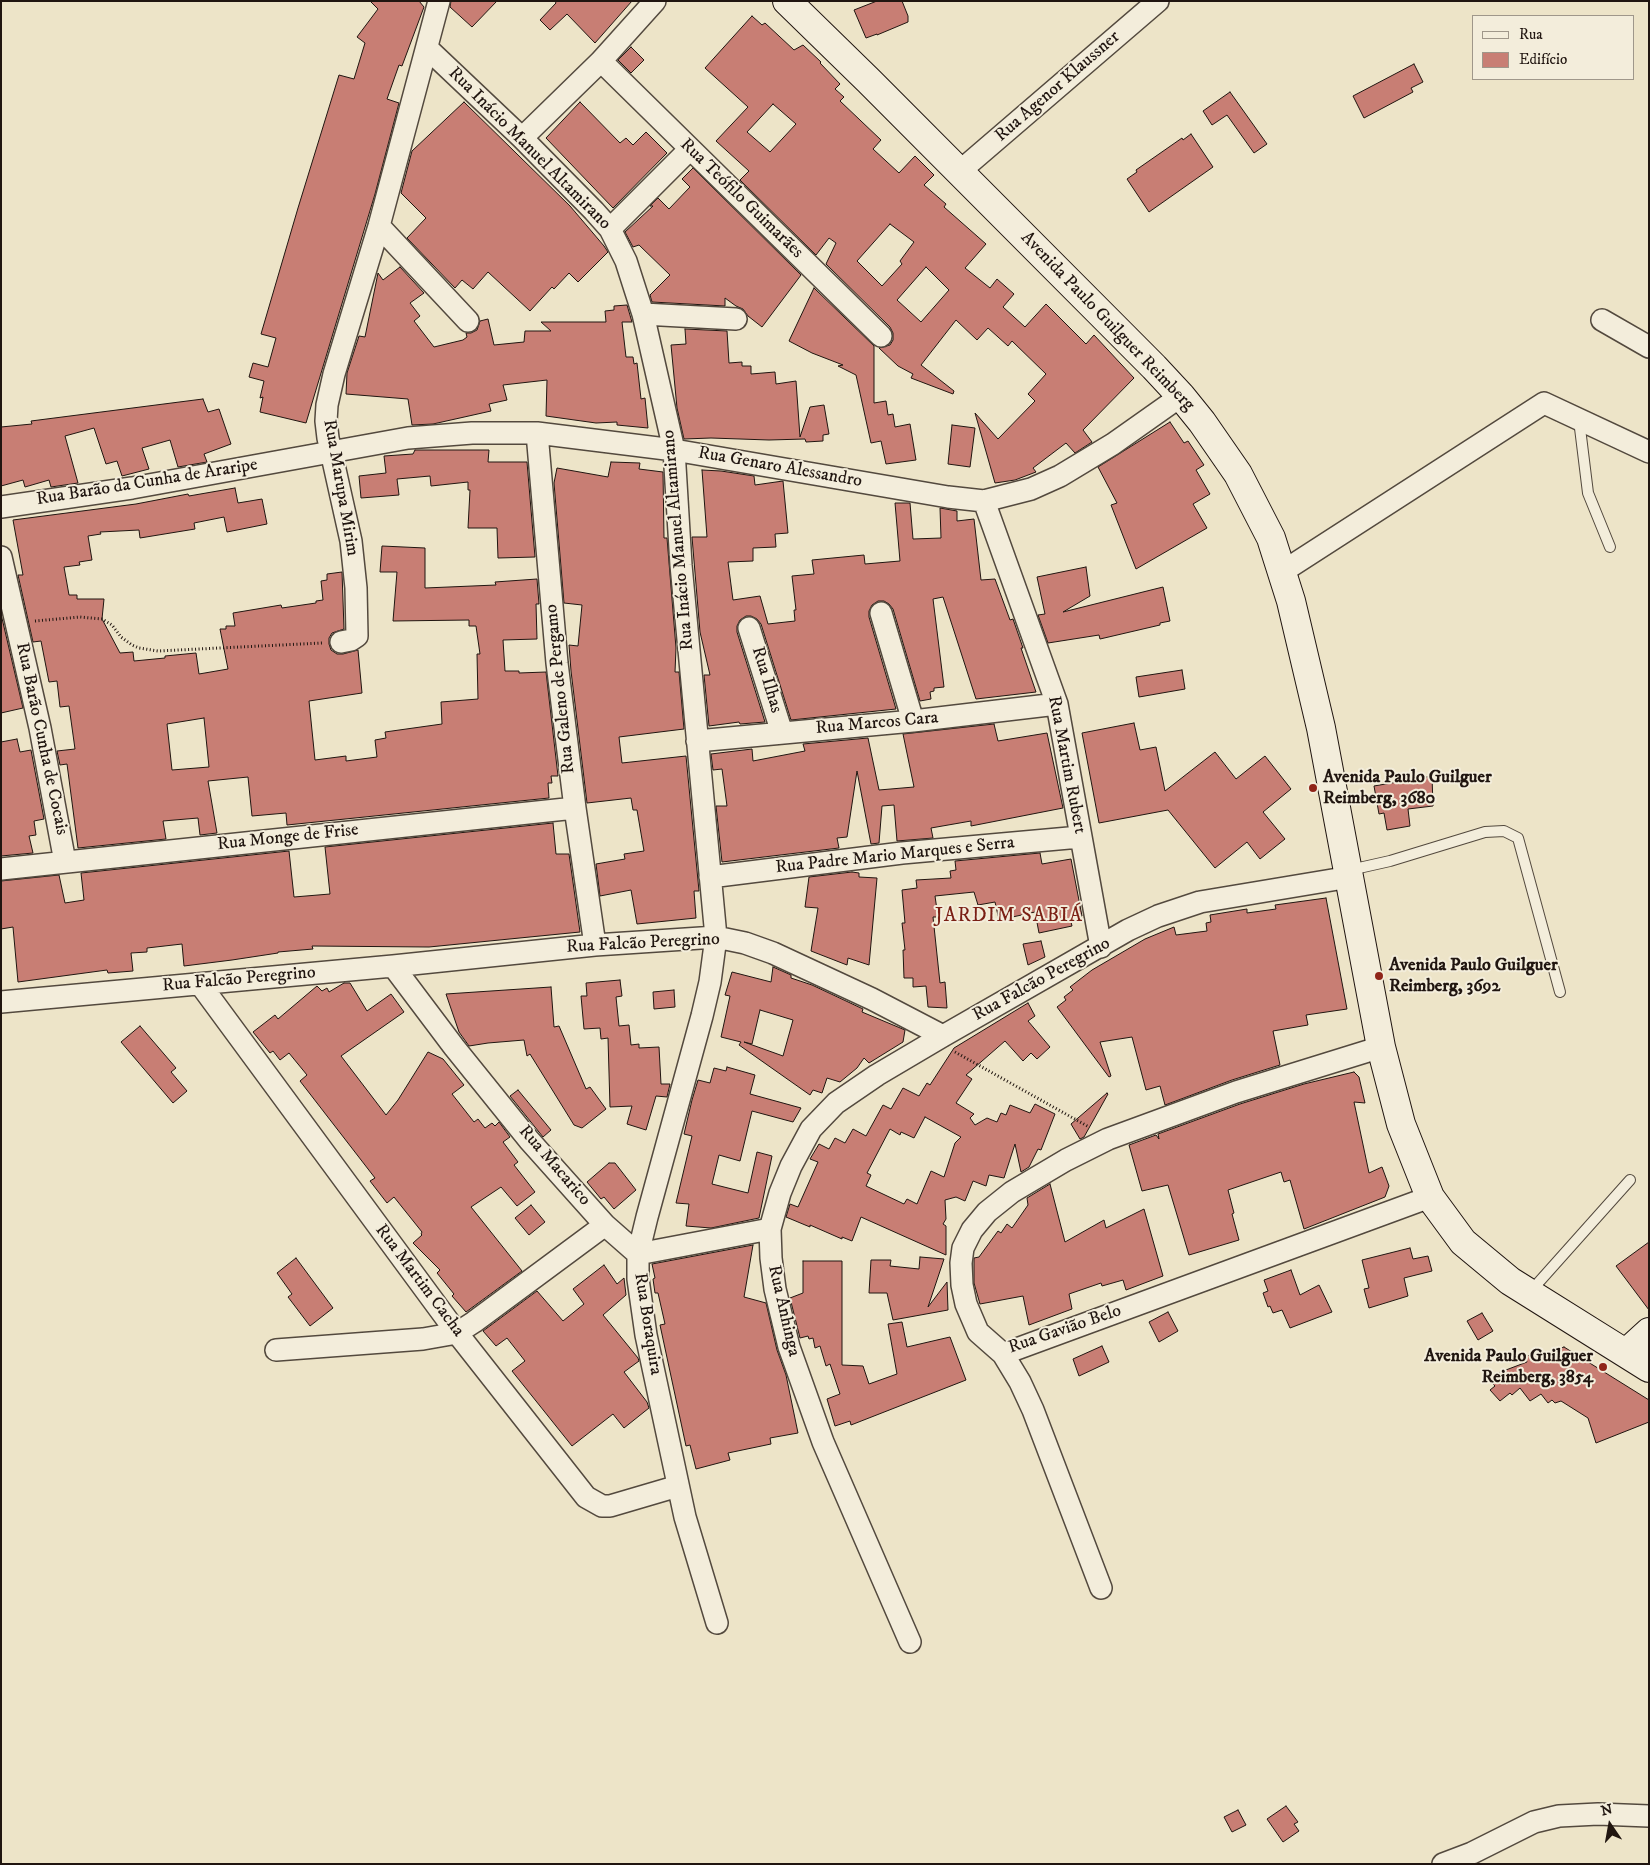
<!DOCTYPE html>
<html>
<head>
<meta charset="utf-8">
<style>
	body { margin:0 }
	#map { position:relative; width:1650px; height:1865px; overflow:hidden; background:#ede4c8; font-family:"IM FELL DW Pica",serif }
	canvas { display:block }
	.frame { position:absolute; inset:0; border:2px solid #201510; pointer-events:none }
	.legend { position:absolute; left:1472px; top:15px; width:162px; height:65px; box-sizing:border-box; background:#f3eddb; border:1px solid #9f978a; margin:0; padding:6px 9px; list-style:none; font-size:15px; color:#201510 }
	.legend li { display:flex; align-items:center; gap:10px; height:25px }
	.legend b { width:25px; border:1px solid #9f978a }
	.north { position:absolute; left:1585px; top:1800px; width:50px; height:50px; -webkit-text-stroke:4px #f3eddb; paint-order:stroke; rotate:348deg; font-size:14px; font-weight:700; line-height:20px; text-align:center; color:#201510 }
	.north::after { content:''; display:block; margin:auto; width:18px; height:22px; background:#201510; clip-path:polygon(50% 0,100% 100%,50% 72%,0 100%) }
</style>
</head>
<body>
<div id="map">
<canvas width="1650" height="1865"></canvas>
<div class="frame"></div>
<ul class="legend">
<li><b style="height:6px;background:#f3eddb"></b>Rua</li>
<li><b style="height:14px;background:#c87e74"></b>Edifício</li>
</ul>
<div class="north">N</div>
</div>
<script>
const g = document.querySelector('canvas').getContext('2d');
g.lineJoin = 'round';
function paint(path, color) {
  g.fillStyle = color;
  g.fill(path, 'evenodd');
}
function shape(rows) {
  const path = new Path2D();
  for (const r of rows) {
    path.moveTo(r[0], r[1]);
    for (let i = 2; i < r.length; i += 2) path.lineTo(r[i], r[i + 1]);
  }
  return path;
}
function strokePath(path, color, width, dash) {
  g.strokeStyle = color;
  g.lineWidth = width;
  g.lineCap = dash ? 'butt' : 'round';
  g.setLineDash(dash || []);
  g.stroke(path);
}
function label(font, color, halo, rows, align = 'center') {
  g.font = font + ' "IM FELL DW Pica",serif';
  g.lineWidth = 4;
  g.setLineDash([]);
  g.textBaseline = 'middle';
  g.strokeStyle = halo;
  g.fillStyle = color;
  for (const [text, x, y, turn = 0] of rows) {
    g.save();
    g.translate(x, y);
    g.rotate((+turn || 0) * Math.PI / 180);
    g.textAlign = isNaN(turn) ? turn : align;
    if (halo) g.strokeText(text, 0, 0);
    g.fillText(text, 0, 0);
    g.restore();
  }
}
const building = shape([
	[370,1,419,1,424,7,402,66,399,65,387,99,399,103,375,194,306,423,260,412,263,397,260,398,264,381,249,377,253,363,268,367,276,338,261,334,298,208,339,75,354,79,365,43,357,37,378,9,370,1],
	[451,1,497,1,472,27,450,7,451,1],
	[555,1,632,1,595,43,567,14,550,30,540,20,556,3,555,1],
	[877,1,902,1,908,16,908,22,877,35,877,34,866,38,854,10,877,1],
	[752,16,762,25,765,23,794,50,803,45,821,62,820,63,840,84,835,89,844,97,840,101,881,140,873,149,899,173,915,156,934,175,924,185,946,204,944,207,986,244,965,268,990,288,997,279,1014,294,1003,307,1025,327,1046,304,1086,344,1094,335,1134,378,1083,430,1092,442,1075,453,1066,443,1033,468,1036,472,1015,480,995,483,975,413,998,439,1035,401,1028,394,1046,374,1012,341,1008,346,988,328,977,340,956,320,921,365,954,391,953,394,911,378,913,374,898,366,879,348,890,345,893,340,893,333,890,327,826,264,836,243,829,238,816,255,740,180,749,171,716,141,748,107,705,68,752,16],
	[773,104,796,124,770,152,747,132,773,104],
	[890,224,914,242,900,261,902,264,882,286,857,261,890,224],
	[926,267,949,290,921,322,897,300,926,267],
	[631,47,644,60,631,73,618,60,631,47],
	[1414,64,1423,82,1411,88,1413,92,1364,118,1353,96,1414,64],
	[1230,92,1267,144,1254,153,1227,115,1212,125,1203,111,1230,92],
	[464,102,570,206,604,246,608,252,578,282,569,273,554,289,552,287,530,311,488,272,473,289,462,280,455,288,407,238,426,218,401,193,412,151,464,102],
	[580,102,620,143,626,138,633,145,646,132,667,153,613,208,546,138,580,102],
	[1191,134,1213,167,1149,212,1127,179,1137,172,1136,170,1182,138,1183,140,1191,134],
	[693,168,801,275,762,327,748,316,743,309,736,306,725,298,725,306,652,302,650,295,670,275,639,245,633,247,625,232,653,206,650,206,658,198,669,209,690,187,682,179,693,168],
	[400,267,424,293,410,303,420,316,414,321,434,347,463,340,467,337,466,333,471,333,477,330,480,321,488,319,494,345,524,342,525,331,551,331,541,322,606,322,605,311,614,310,614,306,627,305,632,322,622,322,626,357,633,357,634,364,637,363,641,399,645,398,648,428,617,425,617,422,596,423,546,416,547,380,503,385,507,400,489,404,491,411,433,424,412,425,408,399,346,394,347,373,359,336,365,337,378,273,383,280,400,267],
	[814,288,874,346,874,403,886,401,888,415,893,414,895,427,910,424,916,460,886,464,881,441,871,443,856,375,838,366,843,365,812,353,789,341,814,288],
	[685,329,727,331,729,363,742,362,742,366,751,366,751,374,775,372,776,384,796,381,800,437,810,407,824,405,829,434,823,435,823,441,806,442,805,439,769,440,711,438,684,439,677,408,671,345,686,344,685,329],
	[203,399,208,412,219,409,231,444,204,454,207,462,178,467,170,440,142,448,149,469,122,476,117,461,106,464,94,428,65,436,78,483,51,487,49,480,25,487,23,480,1,486,1,427,32,424,31,421,203,399],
	[1170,422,1184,443,1188,441,1204,465,1196,470,1210,494,1193,504,1207,528,1136,569,1111,505,1117,503,1098,467,1170,422],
	[952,425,975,428,970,467,948,464,952,425],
	[415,450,489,450,488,462,527,462,535,557,498,558,497,528,468,528,470,490,468,490,468,482,431,486,430,476,397,479,399,495,361,498,359,476,386,473,384,456,413,454,415,450],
	[611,462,640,463,639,469,663,472,664,538,667,538,676,648,675,672,679,672,684,729,619,737,622,763,686,756,699,891,694,891,696,918,637,924,631,890,600,896,596,864,625,859,624,854,644,851,637,810,633,810,631,798,587,803,571,671,569,645,578,646,582,605,564,603,554,483,557,468,608,477,611,462],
	[702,470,721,471,754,476,755,485,783,481,788,533,775,534,776,547,753,548,753,561,728,562,733,600,760,596,768,624,795,621,794,610,796,610,792,576,814,574,812,560,864,555,865,564,900,561,895,503,910,503,913,539,941,538,940,508,957,511,957,521,974,519,981,580,995,579,1010,620,1013,619,1023,648,1021,648,1036,692,976,699,943,597,933,599,944,687,934,688,934,691,930,692,931,699,920,701,893,609,889,604,884,601,878,601,872,605,869,611,869,617,896,709,791,720,761,624,757,619,751,616,746,616,740,620,737,626,737,632,765,722,740,724,739,722,709,726,704,675,710,675,700,632,692,537,707,537,702,470],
	[235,488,238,503,262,499,267,524,227,532,224,517,194,523,195,529,140,538,139,530,100,532,101,534,88,536,92,560,79,562,80,565,64,567,69,595,77,595,77,599,104,599,102,619,120,653,133,652,134,661,165,658,165,656,196,653,199,674,228,669,220,629,226,629,226,626,235,626,233,613,281,605,282,608,316,603,316,601,323,600,321,581,327,580,327,574,342,572,344,629,332,633,329,638,329,644,331,650,337,654,343,654,358,650,362,693,309,701,315,760,346,756,346,761,377,757,375,740,386,738,385,732,442,724,441,702,478,699,477,654,480,654,476,626,469,626,469,620,393,621,397,572,380,572,382,546,425,548,425,588,496,585,495,582,537,579,539,604,536,604,537,639,503,640,505,671,519,671,519,673,546,672,558,776,551,776,552,783,548,783,549,798,287,825,286,813,252,816,248,777,208,781,217,833,200,835,198,818,163,821,166,839,78,848,67,764,60,765,57,751,75,749,69,706,60,707,57,681,49,682,41,641,33,642,18,575,23,575,13,520,136,504,188,494,189,496,235,488],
	[204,718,209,767,172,770,167,724,204,718],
	[1086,567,1090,596,1063,612,1163,587,1170,621,1160,623,1160,625,1100,639,1099,635,1048,643,1038,615,1045,614,1037,577,1086,567],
	[1,614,23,708,1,713,1,614],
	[1182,670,1185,689,1139,697,1136,677,1182,670],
	[1134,723,1140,750,1156,747,1165,791,1215,752,1236,779,1265,756,1291,789,1263,812,1285,839,1260,859,1247,842,1215,868,1168,810,1099,823,1082,733,1134,723],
	[994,724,998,741,1047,733,1063,808,971,826,971,821,931,828,933,838,897,841,894,805,882,806,879,843,871,844,857,771,847,837,837,838,839,848,722,862,716,806,727,806,722,769,713,770,711,754,752,749,753,761,805,751,803,744,868,738,879,790,914,787,903,734,994,724],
	[17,739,20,752,31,750,44,819,34,821,36,835,29,836,33,853,1,856,1,742,17,739],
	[1432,776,1433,806,1408,809,1410,826,1387,830,1384,813,1379,814,1374,786,1432,776],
	[553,823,556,854,569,854,580,932,429,947,312,946,313,949,278,952,278,953,232,960,184,966,182,944,147,948,147,952,131,953,133,971,108,973,107,970,18,982,13,927,1,929,1,881,59,875,65,903,84,900,81,873,289,851,294,897,330,894,325,847,553,823],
	[1040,853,1042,864,1071,859,1082,916,1070,918,1072,926,1039,933,1035,912,999,920,995,902,978,905,974,892,935,896,938,917,933,917,940,983,945,982,947,1008,928,1007,926,986,913,987,913,978,904,978,903,950,905,950,902,923,905,923,902,890,917,888,916,880,951,878,950,871,956,870,955,861,1040,853],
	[852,872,859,873,859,877,877,878,869,965,848,958,847,965,811,951,818,908,805,907,809,877,852,872],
	[1326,898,1347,1009,1306,1015,1308,1025,1273,1031,1280,1065,1232,1080,1165,1105,1160,1086,1146,1090,1132,1037,1100,1042,1111,1076,1109,1077,1057,1007,1066,1000,1064,997,1073,990,1070,987,1092,970,1145,939,1174,927,1176,935,1207,931,1206,923,1211,922,1210,915,1247,909,1247,913,1276,909,1275,905,1326,898],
	[1041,941,1045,957,1028,965,1023,944,1041,941],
	[773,967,791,975,791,978,812,985,863,1009,862,1012,905,1030,903,1042,869,1063,864,1058,857,1068,840,1082,827,1078,822,1093,813,1090,810,1095,739,1045,741,1042,721,1037,730,996,725,995,732,972,771,982,773,967],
	[760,1010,793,1020,783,1056,744,1042,752,1044,760,1010],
	[620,980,622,996,616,997,619,1026,629,1025,631,1045,639,1044,639,1048,659,1047,661,1084,670,1084,667,1097,656,1096,646,1130,627,1124,632,1106,610,1107,608,1038,601,1039,600,1028,584,1029,581,996,587,996,586,983,620,980],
	[344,983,350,983,367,1011,391,994,404,1012,341,1056,386,1115,398,1100,428,1052,443,1059,464,1085,452,1094,474,1122,478,1119,485,1128,492,1123,495,1126,499,1122,510,1137,503,1142,518,1162,514,1165,535,1192,517,1206,501,1187,471,1207,522,1271,466,1312,452,1296,454,1294,437,1273,440,1270,413,1243,422,1235,421,1234,422,1232,394,1197,387,1203,370,1181,375,1178,300,1081,307,1075,289,1053,280,1060,273,1051,270,1053,253,1032,275,1015,278,1019,317,986,322,991,327,988,329,992,344,983],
	[551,987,554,1027,559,1026,586,1089,590,1087,606,1109,582,1128,574,1125,530,1054,527,1056,524,1040,488,1043,469,1046,459,1032,446,994,551,987],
	[674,990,675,1007,654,1009,653,992,674,990],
	[1028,1003,1035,1016,1028,1021,1050,1047,1037,1059,1031,1053,1023,1061,1005,1041,966,1075,972,1079,956,1103,974,1114,970,1118,975,1125,987,1118,997,1122,1001,1113,1006,1115,1010,1105,1030,1113,1035,1104,1055,1114,1041,1150,1038,1149,1029,1167,1021,1172,1015,1144,1004,1178,989,1175,986,1186,973,1181,965,1201,956,1197,945,1200,946,1219,943,1224,946,1226,946,1255,861,1217,852,1241,842,1237,842,1239,810,1225,810,1227,786,1217,790,1204,798,1207,818,1162,810,1159,819,1144,829,1149,835,1138,845,1143,853,1129,866,1136,883,1105,891,1109,903,1088,919,1096,927,1083,930,1085,954,1048,1028,1003],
	[925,1117,961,1137,955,1143,944,1177,931,1171,917,1204,907,1199,904,1204,866,1186,871,1175,867,1173,890,1129,900,1135,901,1132,914,1138,925,1117],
	[140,1026,176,1068,171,1072,187,1091,173,1103,121,1042,140,1026],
	[727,1067,755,1075,750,1094,801,1108,793,1122,752,1111,740,1161,719,1155,712,1184,748,1193,757,1152,772,1156,759,1218,711,1228,686,1226,689,1204,676,1203,692,1136,684,1134,692,1100,698,1080,710,1083,714,1068,726,1071,727,1067],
	[1354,1072,1359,1077,1365,1103,1354,1102,1369,1173,1382,1167,1389,1186,1385,1197,1304,1229,1290,1180,1284,1182,1281,1172,1228,1190,1234,1213,1232,1214,1239,1240,1189,1255,1168,1185,1142,1191,1129,1145,1156,1135,1159,1139,1158,1134,1240,1104,1304,1084,1354,1072],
	[518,1090,551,1130,543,1137,510,1096,518,1090],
	[1107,1093,1108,1094,1084,1137,1080,1139,1071,1124,1107,1093],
	[609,1163,615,1163,636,1190,614,1209,604,1197,601,1199,587,1182,609,1163],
	[1050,1184,1065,1242,1104,1220,1106,1228,1144,1209,1163,1276,1126,1290,1123,1280,1102,1286,1101,1283,1069,1294,1072,1309,1029,1325,1023,1296,980,1304,974,1283,974,1258,979,1257,998,1231,1001,1233,1007,1224,1012,1228,1028,1205,1027,1198,1050,1184],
	[531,1205,545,1222,529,1235,515,1218,531,1205],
	[1649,1242,1649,1310,1616,1266,1649,1242],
	[753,1245,744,1297,766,1303,777,1350,786,1375,798,1433,770,1438,771,1444,728,1453,730,1460,696,1469,690,1445,686,1446,660,1325,665,1324,658,1293,655,1293,653,1279,655,1278,652,1264,753,1245],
	[1410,1248,1413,1259,1428,1256,1432,1271,1404,1278,1408,1296,1369,1308,1364,1289,1369,1288,1362,1260,1410,1248],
	[920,1257,944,1259,928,1307,947,1282,948,1310,893,1320,887,1293,869,1293,871,1260,891,1260,890,1266,919,1269,920,1257],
	[296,1258,333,1308,310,1326,288,1297,292,1294,277,1273,296,1258],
	[803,1261,842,1261,842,1365,863,1366,869,1384,897,1374,888,1324,902,1322,907,1347,950,1337,966,1380,851,1425,850,1421,835,1426,827,1399,840,1394,830,1364,826,1366,820,1346,815,1348,813,1338,809,1339,808,1336,800,1338,790,1298,803,1293,803,1261],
	[604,1265,617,1284,624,1278,626,1295,603,1315,638,1358,639,1361,624,1372,647,1402,649,1408,624,1428,613,1414,572,1446,512,1371,525,1361,507,1338,496,1346,483,1331,537,1291,563,1321,584,1304,573,1289,604,1265],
	[1291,1270,1300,1295,1319,1285,1332,1312,1290,1328,1282,1310,1273,1313,1270,1306,1268,1307,1263,1293,1268,1291,1264,1280,1291,1270],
	[1168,1312,1178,1331,1159,1342,1149,1322,1168,1312],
	[1482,1313,1493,1331,1478,1340,1467,1321,1482,1313],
	[1102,1346,1109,1362,1079,1376,1073,1359,1102,1346],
	[1564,1347,1649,1400,1649,1422,1596,1443,1588,1418,1561,1401,1555,1403,1552,1400,1548,1403,1541,1394,1530,1401,1520,1388,1512,1395,1510,1393,1500,1401,1490,1390,1495,1386,1490,1381,1498,1373,1527,1362,1525,1357,1539,1351,1541,1356,1564,1347],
	[1286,1806,1298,1822,1294,1824,1299,1831,1283,1842,1267,1819,1286,1806],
	[1238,1810,1246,1825,1232,1832,1224,1817,1238,1810]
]);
const path = shape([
	[35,621,80,617,102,619,112,625,121,637,132,645,139,648,158,651,322,643],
	[955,1052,1089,1127]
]);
const service = shape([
	[1579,420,1588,493,1610,547],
	[1350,870,1390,861,1485,832,1504,831,1518,838,1560,992],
	[1530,1292,1630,1180]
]);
const minor = shape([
	[427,48,522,138,594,211,610,229,626,261,643,314,674,450,681,565,716,937,710,982,702,1016,647,1217,638,1254,638,1279,646,1335,685,1517,717,1623],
	[601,61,881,336],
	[522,138,601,61,655,1],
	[959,172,1158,1],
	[379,226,468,321],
	[610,229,690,149],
	[643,314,736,319],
	[1602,320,1649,347],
	[537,433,557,663,575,808,595,945],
	[984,501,1057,704,1101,947],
	[1,507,132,488,408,438,472,433,537,433,674,450,948,497,984,501,1031,489,1060,476,1113,444,1181,396],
	[1,557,40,728,65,862],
	[1282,572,1544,403,1649,452],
	[881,613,913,721],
	[749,628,782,733],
	[341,642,351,640,357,636,356,588,351,541,328,438,326,421,327,405,334,374,379,226,439,1],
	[697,741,913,721,1057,704],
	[1,869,575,808],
	[710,877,902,853,1080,837],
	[393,966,454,1047,529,1140,605,1225,638,1254,770,1229],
	[200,984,457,1333,586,1497,602,1506,610,1506,678,1486],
	[1,1002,393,966,595,945,716,937,745,943,773,953,872,999,943,1036],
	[276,1350,423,1339,457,1333,474,1322,605,1225],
	[1003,1354,1430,1197],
	[1101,1588,1033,1410,1020,1382,1003,1354,978,1332,966,1304,962,1285,961,1263,963,1248,972,1230,987,1212,1012,1192,1066,1160,1108,1139,1236,1092,1381,1047],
	[910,1642,823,1442,789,1347,775,1289,771,1258,770,1229,780,1193,791,1166,811,1129,836,1103,877,1075,943,1036,1128,930,1158,916,1200,902,1350,877],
	[1443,1864,1472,1853,1534,1822,1559,1816,1598,1814,1649,1816]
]);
const secondary = shape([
	[787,1,869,81,1154,367,1181,396,1202,422,1238,474,1271,538,1291,601,1321,728,1381,1047,1401,1124,1430,1197,1463,1242,1510,1281,1649,1368],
	[1626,1353,1649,1332]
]);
const markers = [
	[1313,788,5,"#8f2418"],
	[1379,976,5,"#8f2418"],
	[1603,1367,5,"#8f2418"]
];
const streetNames = [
	["Rua Agenor Klaussner",1058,87,-41],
	["Rua Inácio Manuel Altamirano",529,149,45],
	["Rua Teófilo Guimarães",741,199,44],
	["Avenida Paulo Guilguer Reimberg",1107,322,46],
	["Rua Genaro Alessandro",780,468,10],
	["Rua Barão da Cunha de Araripe",147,483,-9],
	["Rua Marupa Mirim",340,488,80],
	["Rua Inácio Manuel Altamirano",679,540,-95],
	["Rua Ilhas",766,680,73],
	["Rua Galeno de Pergamo",561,689,-96],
	["Rua Marcos Cara",877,724,-5],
	["Rua Barão Cunha de Cocais",41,739,78],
	["Rua Martim Rubert",1066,765,79],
	["Rua Monge de Frise",288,838,-6],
	["Rua Padre Mario Marques e Serra",895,856,-6],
	["Rua Falcão Peregrino",643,944,-3],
	["Rua Falcão Peregrino",239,980,-5],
	["Rua Falcão Peregrino",1042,980,-29],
	["Rua Macarico",554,1166,49],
	["Rua Martim Cacha",419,1281,53],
	["Rua Anhinga",783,1311,77],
	["Rua Boraquira",647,1324,81],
	["Rua Gavião Belo",1065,1330,-19]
];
const poiNames = [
	["Avenida Paulo Guilguer",1323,778],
	["Reimberg, 3680",1323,799],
	["Avenida Paulo Guilguer",1389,966],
	["Reimberg, 3692",1389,987],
	["Avenida Paulo Guilguer",1593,1357,"right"],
	["Reimberg, 3854",1593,1378,"right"]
];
const quarterNames = [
	["JARDIM SABIÁ",1009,917]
];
paint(building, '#c87e74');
strokePath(building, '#201510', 1);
strokePath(service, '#53493e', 12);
strokePath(minor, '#53493e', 24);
strokePath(secondary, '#201510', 30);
strokePath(path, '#201510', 3, [1, 2.5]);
strokePath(service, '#f3eddb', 10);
strokePath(minor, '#f3eddb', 21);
strokePath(secondary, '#f3eddb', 28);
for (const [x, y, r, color] of markers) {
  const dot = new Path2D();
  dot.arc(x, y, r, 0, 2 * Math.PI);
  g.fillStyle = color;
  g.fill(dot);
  strokePath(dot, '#f3eddb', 2);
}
label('18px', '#201510', '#f3eddb', streetNames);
label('bold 18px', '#201510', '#f3eddb', poiNames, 'left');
g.letterSpacing = '1px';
label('20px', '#7a1f14', '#f3eddb', quarterNames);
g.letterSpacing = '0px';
</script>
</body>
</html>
